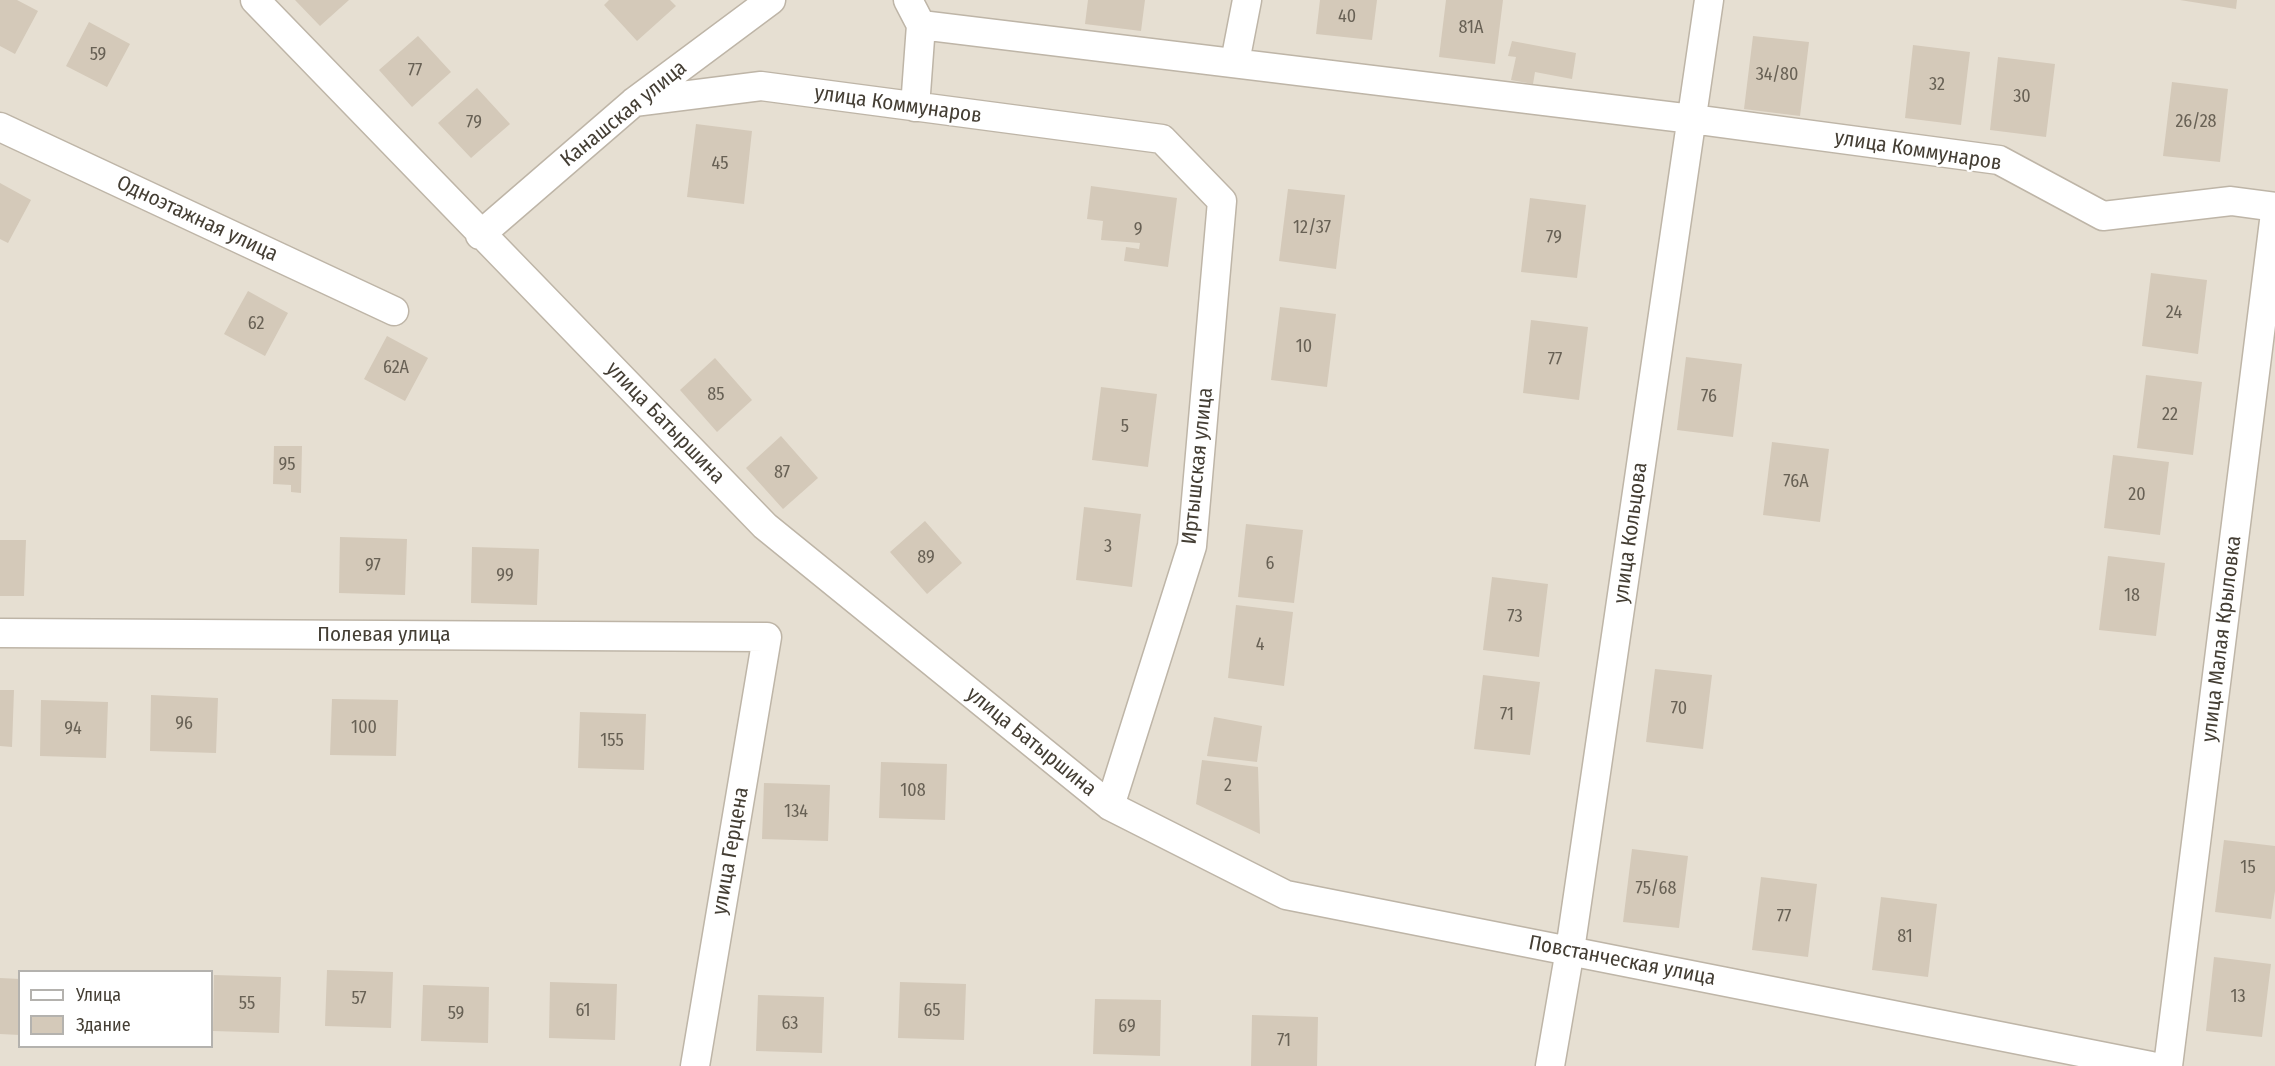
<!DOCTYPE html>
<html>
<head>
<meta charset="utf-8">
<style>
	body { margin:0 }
	#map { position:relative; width:2275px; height:1066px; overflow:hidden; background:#f2eee4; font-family:"Fira Sans Condensed",sans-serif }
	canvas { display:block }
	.legend { position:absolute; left:18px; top:970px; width:195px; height:78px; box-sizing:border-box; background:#fff; border:2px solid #b4b2ae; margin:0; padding:8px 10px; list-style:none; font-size:18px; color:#443e34 }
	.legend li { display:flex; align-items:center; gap:12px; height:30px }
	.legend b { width:30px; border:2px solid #b4b2ae }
</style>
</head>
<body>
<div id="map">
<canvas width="2275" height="1066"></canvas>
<ul class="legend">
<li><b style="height:8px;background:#fff"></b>Улица</li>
<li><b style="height:16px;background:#d4c9b9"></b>Здание</li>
</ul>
</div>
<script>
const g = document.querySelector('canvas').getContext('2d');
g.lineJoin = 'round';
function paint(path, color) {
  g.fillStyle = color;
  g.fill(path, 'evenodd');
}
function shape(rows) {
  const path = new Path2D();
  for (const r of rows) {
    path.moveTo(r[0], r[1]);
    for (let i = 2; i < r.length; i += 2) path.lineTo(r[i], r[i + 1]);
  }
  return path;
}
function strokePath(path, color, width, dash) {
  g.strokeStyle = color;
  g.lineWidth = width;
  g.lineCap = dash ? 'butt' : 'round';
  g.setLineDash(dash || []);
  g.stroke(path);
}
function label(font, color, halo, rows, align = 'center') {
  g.font = font + ' "Fira Sans Condensed",sans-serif';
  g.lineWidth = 5;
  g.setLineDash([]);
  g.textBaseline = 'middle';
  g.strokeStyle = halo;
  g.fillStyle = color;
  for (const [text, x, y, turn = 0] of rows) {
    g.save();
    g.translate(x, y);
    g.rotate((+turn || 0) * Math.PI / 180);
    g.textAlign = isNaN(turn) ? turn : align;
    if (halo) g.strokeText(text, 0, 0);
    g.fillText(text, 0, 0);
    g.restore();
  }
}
const residential = shape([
	[0,0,2275,0,2275,1066,0,1066],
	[20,972,212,972,212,1046,20,1046]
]);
const building = shape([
	[0,0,17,0,38,11,15,54,0,46],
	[295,0,349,0,320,26],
	[609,0,670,0,676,6,637,41,604,5],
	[1088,0,1145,0,1141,31,1085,24],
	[1320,0,1377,0,1372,40,1316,34],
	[1446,0,1503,0,1495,64,1439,57],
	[2180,0,2237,0,2236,9],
	[89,22,130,44,107,87,66,66],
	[418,36,451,72,412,107,379,70],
	[1753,36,1809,42,1800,116,1744,109],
	[1512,41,1576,53,1572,79,1535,72,1533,84,1511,80,1516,57,1508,56],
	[1913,45,1970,52,1961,125,1905,118],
	[1998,57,2055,64,2046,137,1990,130],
	[2172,82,2228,89,2220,162,2163,156],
	[477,88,510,124,471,158,438,123],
	[696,124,752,131,744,204,687,197],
	[0,183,31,200,8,243,0,239],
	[1091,186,1177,198,1168,267,1124,261,1126,247,1139,249,1140,243,1101,240,1103,221,1087,219],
	[1288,189,1345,195,1336,269,1279,261],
	[1530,198,1586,205,1577,278,1521,272],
	[2151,273,2207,280,2198,354,2142,346],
	[248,291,288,313,265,356,224,334],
	[1280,307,1336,314,1327,387,1271,380],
	[1531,320,1588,327,1579,400,1523,393],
	[387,336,428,358,405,401,364,379],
	[1686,357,1742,364,1733,437,1677,430],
	[715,358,752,400,717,432,680,390],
	[2146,375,2202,382,2193,455,2137,448],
	[1101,387,1157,394,1148,467,1092,460],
	[781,436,818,478,783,509,746,468],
	[1772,442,1829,449,1820,522,1763,515],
	[274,446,302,446,301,493,291,492,291,485,273,484],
	[2113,455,2169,462,2160,535,2104,528],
	[1084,507,1141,514,1132,587,1076,580],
	[925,521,962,563,927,594,890,552],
	[1246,524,1303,530,1294,603,1238,597],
	[340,537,407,539,405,595,339,593],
	[0,540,26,540,24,596,0,596],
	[472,547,539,549,537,605,471,603],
	[2108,556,2165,563,2156,636,2099,630],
	[1492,577,1548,584,1539,657,1483,650],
	[1236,605,1293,612,1284,686,1228,678],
	[1655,669,1712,675,1703,749,1646,742],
	[1483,675,1540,682,1530,755,1474,749],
	[0,690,14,690,12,747,0,746],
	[151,695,218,698,216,753,150,751],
	[332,699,398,700,396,756,330,755],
	[41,700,108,702,106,758,40,756],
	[580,712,646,714,644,770,578,768],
	[1214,717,1262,726,1257,762,1207,756],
	[1202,760,1258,767,1260,834,1196,804],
	[881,762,947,764,945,820,879,818],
	[764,783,830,785,828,841,762,839],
	[2224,840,2275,846,2275,891,2271,919,2215,912],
	[1632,849,1688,856,1679,928,1623,922],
	[1761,877,1817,884,1808,957,1752,950],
	[1881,897,1937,904,1928,977,1872,970],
	[2214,957,2271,964,2262,1037,2206,1031],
	[327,970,393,972,391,1028,325,1026],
	[214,975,281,977,279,1033,213,1031],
	[0,978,20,979,20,1035,0,1034],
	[550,982,617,984,615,1040,549,1038],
	[900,982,966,984,964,1040,898,1038],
	[423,985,489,987,488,1043,421,1041],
	[758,995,824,997,822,1053,756,1051],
	[1095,999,1161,1000,1160,1056,1093,1054],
	[1252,1015,1318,1017,1317,1066,1251,1066]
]);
const street = shape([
	[255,0,765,526,1110,806,1286,895,2151,1066],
	[908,0,921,25,915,107],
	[921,25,1692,119,1999,160,2103,216,2231,201,2275,207],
	[1235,62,1247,0],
	[634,102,761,86,1162,139,1222,201,1192,546,1110,806],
	[0,127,394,311],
	[480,235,634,102,771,0],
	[0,633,767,637,695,1066],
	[1550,1066,1570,950,1709,0],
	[2168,1066,2275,213]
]);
const numberNames = [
	["40",1347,17],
	["81А",1471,28],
	["59",98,55],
	["77",415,71],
	["34/80",1777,75],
	["32",1937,85],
	["30",2022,97],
	["26/28",2196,122],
	["79",474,123],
	["45",720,164],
	["12/37",1312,228],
	["9",1138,230],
	["79",1554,238],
	["24",2174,313],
	["62",256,324],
	["10",1304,347],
	["77",1555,360],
	["62А",396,368],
	["85",716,395],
	["76",1709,397],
	["22",2170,415],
	["5",1125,427],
	["95",287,465],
	["87",782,473],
	["76А",1796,482],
	["20",2137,495],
	["3",1108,547],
	["89",926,558],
	["6",1270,564],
	["97",373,566],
	["99",505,576],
	["18",2132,596],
	["73",1515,617],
	["4",1260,645],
	["70",1679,709],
	["71",1507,715],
	["96",184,724],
	["100",364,728],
	["94",73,729],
	["155",612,741],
	["2",1228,786],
	["108",913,791],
	["134",796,812],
	["15",2248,868],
	["75/68",1656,889],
	["77",1784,917],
	["81",1905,937],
	["13",2238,997],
	["57",359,999],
	["55",247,1004],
	["61",583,1011],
	["65",932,1011],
	["59",456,1014],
	["63",790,1024],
	["69",1127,1027],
	["71",1284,1041]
];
const streetNames = [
	["улица Коммунаров",898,105,8],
	["Канашская улица",624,114,-39],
	["улица Коммунаров",1918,151,9],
	["Одноэтажная улица",197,219,25],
	["улица Батыршина",665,423,46],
	["Иртышская улица",1198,466,-84],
	["улица Кольцова",1631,533,-82],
	["Полевая улица",384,635],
	["улица Малая Крыловка",2222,639,-83],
	["улица Батыршина",1031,742,39],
	["улица Герцена",731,851,-80],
	["Повстанческая улица",1622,961,11]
];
paint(residential, '#e6dfd2');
paint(building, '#d4c9b9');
strokePath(street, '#beb5a7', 31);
strokePath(street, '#fff', 28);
label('18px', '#686155', null, numberNames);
label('21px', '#443e34', '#fff', streetNames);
</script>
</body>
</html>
